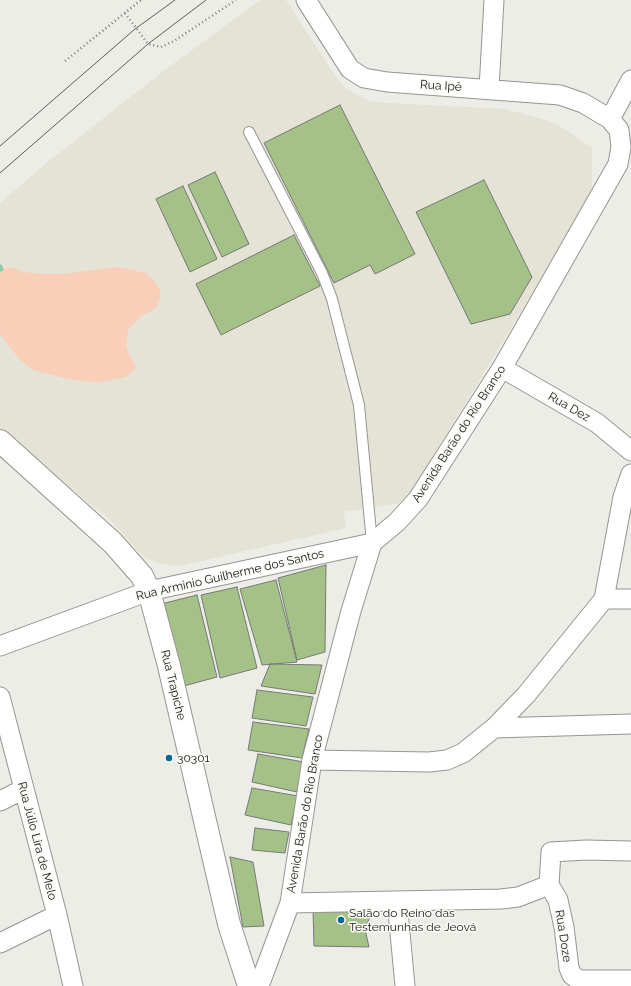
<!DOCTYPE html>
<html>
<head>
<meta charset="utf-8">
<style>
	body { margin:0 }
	canvas { display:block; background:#edede8 }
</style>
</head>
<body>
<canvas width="631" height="986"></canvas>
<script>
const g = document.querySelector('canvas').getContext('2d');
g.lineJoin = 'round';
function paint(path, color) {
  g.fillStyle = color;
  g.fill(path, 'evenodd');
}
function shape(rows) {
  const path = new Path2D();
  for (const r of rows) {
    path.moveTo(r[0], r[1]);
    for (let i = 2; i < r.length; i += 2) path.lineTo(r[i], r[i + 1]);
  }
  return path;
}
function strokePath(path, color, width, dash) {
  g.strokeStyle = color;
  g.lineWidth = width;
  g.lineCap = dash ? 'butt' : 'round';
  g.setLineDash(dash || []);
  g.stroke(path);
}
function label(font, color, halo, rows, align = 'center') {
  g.font = font + ' Raleway,sans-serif';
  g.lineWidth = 3;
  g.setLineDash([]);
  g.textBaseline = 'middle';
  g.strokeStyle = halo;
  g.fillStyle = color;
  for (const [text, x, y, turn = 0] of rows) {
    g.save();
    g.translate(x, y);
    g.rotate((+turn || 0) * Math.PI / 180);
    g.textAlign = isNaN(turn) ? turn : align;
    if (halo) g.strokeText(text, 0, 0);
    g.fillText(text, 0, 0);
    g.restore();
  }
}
const built = shape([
	[260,0,286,0,334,74,345,88,357,95,371,101,388,103,505,109,549,121,565,129,592,148,592,196,405,502,344,512,346,528,180,566,163,564,149,560,138,551,111,521,0,429,0,203,50,160,165,70]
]);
const green = shape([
	[11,267,23,272,43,274,63,274,118,267,146,273,153,279,160,289,160,300,155,309,141,316,128,330,126,347,136,368,126,377,102,382,78,381,35,371,20,360,0,334,0,270]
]);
const stream = shape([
	[0,267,1,269]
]);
const building = shape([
	[340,105,415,254,375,274,370,265,334,283,264,143,340,105],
	[215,172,249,244,222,257,188,185,215,172],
	[484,180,532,277,510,314,471,324,416,212,484,180],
	[183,186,217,259,190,272,156,199,183,186],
	[294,235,320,286,221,335,196,284,294,235],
	[326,565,325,652,297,660,278,578,326,565],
	[276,580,297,662,262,665,240,589,276,580],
	[237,587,257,668,220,678,201,595,237,587],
	[197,595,217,677,180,687,161,604,197,595],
	[270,664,322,665,315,694,261,686,270,664],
	[257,690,313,697,306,726,252,718,257,690],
	[253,722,309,729,302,758,248,750,253,722],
	[258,754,304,762,297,792,252,782,258,754],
	[252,788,298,796,291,825,245,815,252,788],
	[255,828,289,832,285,853,252,850,255,828],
	[230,857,253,862,264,926,243,927,230,857],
	[313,909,372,912,365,929,369,947,314,946,313,909]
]);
const path = shape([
	[125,13,148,44,161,47,174,41,236,0],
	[65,61,141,0]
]);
const service = shape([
	[249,132,322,273,332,299,359,405,372,543]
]);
const minor = shape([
	[489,89,494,0],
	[610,119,631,80],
	[502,368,597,423,631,451],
	[604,599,631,599],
	[0,646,149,591,372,543],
	[0,697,57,915,73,986],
	[494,728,526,695,604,599,623,497,631,474],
	[312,760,429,762,447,760,463,753,494,728,631,724],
	[0,801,24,789],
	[549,885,558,900,564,927,569,968,572,975,579,980,631,980],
	[397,901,405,986],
	[290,903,501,899,518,897,549,885,551,852,586,850,631,851],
	[0,943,57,915],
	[259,986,290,903,312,760,351,611,372,543,397,522,418,499,502,368,618,164,621,147,619,130,610,119,583,103,560,95,387,82,364,78,350,69,306,0]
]);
const tertiary = shape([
	[0,441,113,543,142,576,149,591,169,666,229,924,249,986]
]);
const tram = shape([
	[0,146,135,29,175,0],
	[0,173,148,44,206,0]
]);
const markers = [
	[169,758,4,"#046897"],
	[341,920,4,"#046897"]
];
const streetNames = [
	["Rua Ipê",441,86,4],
	["Rua Dez",569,407,30],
	["Avenida Barão do Rio Branco",459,434,-57],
	["Rua Arminio Guilherme dos Santos",230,575,-13],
	["Rua Trapiche",173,685,76],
	["Avenida Barão do Rio Branco",305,814,-80],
	["Rua Júlio Lira de Melo",37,841,75],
	["Rua Doze",563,936,81]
];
const poiNames = [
	["30301",177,758],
	["Salão do Reino das",349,913],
	["Testemunhas de Jeová",349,927]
];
paint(built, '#e4e3d6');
paint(green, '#facfb9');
strokePath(stream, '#8ccba4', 5);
paint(building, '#a4c187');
strokePath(building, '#777975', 1);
strokePath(service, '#969591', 12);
strokePath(minor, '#969591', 21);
strokePath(tertiary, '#969591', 24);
strokePath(path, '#7e7e7b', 2.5, [1, 3]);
strokePath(service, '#fff', 10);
strokePath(minor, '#fff', 19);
strokePath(tertiary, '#fff', 22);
strokePath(tram, '#5b5b58', 1);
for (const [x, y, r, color] of markers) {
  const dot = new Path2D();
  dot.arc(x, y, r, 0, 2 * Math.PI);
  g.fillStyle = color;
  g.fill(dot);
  strokePath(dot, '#fbfaf5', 1.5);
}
label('12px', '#1a1a18', '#fbfaf5', streetNames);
label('12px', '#1a1a18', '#fbfaf5', poiNames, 'left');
</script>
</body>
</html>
